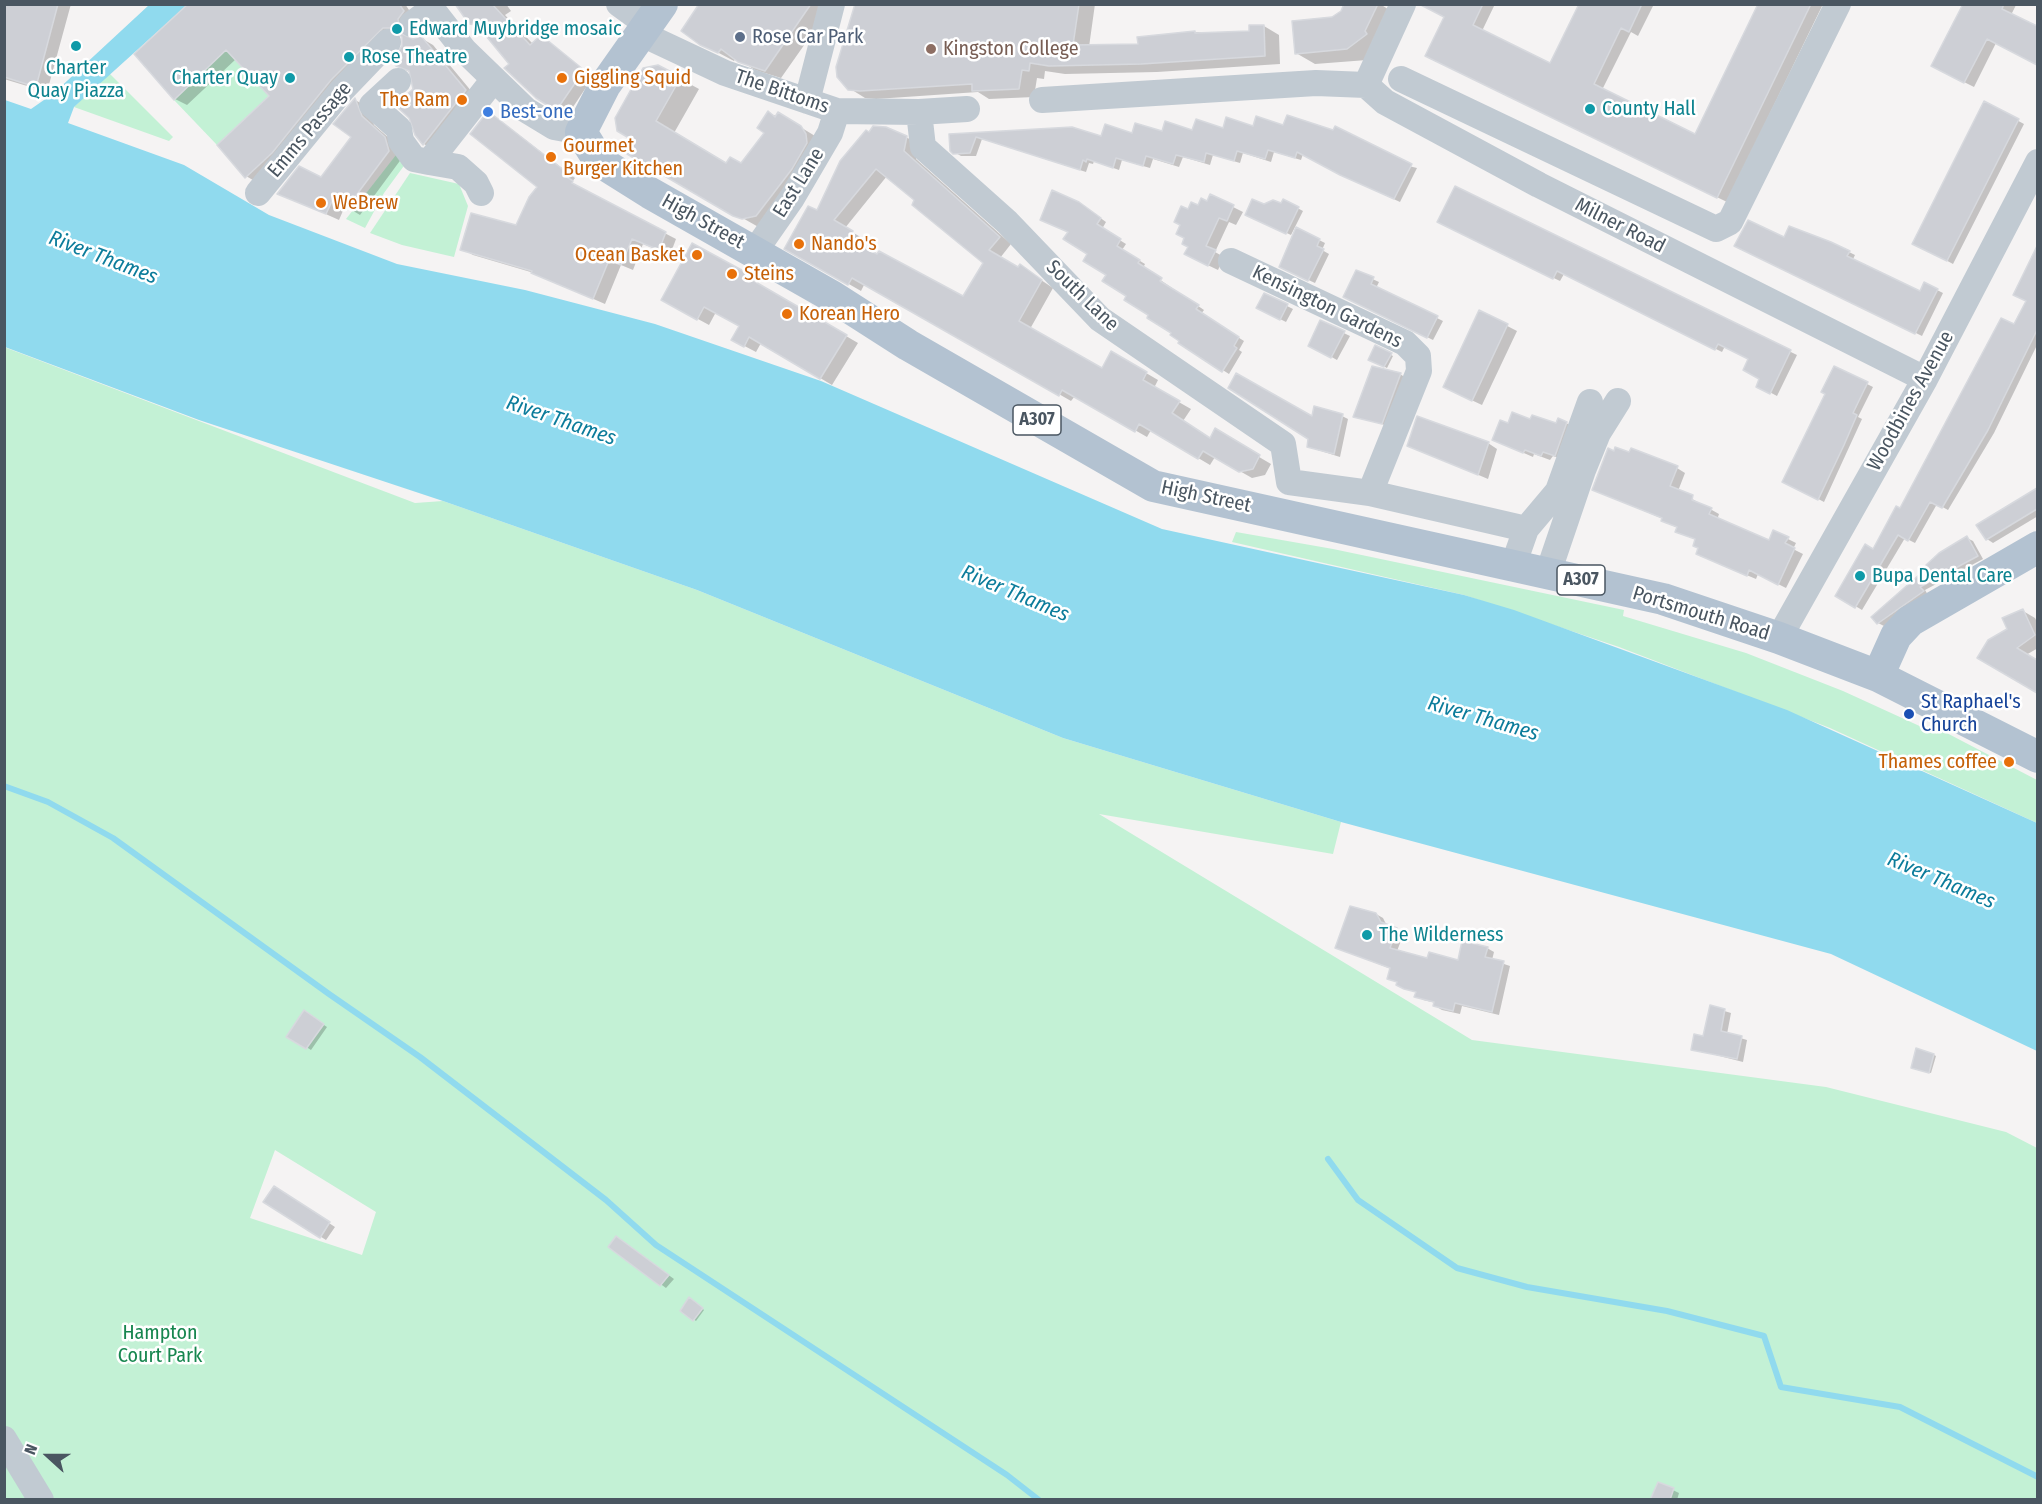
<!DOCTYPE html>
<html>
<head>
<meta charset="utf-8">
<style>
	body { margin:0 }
	#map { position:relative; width:2042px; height:1504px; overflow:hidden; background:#f5f3f3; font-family:"Fira Sans Condensed",sans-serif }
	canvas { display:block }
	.frame { position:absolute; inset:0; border:6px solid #4a5661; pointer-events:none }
	.north { position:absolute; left:18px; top:1426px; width:60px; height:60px; -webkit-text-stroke:4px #fff; paint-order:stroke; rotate:291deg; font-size:16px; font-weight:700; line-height:24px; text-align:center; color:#4a5661 }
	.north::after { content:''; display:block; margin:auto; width:21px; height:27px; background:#4a5661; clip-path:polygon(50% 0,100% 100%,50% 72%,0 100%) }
</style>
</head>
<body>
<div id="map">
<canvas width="2042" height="1504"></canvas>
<div class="frame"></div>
<div class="north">N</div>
</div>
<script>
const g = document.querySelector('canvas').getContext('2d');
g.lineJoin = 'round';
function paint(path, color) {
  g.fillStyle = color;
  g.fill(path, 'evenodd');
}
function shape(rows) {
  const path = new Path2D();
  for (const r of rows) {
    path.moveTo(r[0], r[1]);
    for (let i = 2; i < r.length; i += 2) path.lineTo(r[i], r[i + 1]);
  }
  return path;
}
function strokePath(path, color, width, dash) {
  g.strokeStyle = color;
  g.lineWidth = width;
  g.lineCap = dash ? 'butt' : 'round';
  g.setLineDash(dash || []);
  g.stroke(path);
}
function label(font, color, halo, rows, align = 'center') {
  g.font = font + ' "Fira Sans Condensed",sans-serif';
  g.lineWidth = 5;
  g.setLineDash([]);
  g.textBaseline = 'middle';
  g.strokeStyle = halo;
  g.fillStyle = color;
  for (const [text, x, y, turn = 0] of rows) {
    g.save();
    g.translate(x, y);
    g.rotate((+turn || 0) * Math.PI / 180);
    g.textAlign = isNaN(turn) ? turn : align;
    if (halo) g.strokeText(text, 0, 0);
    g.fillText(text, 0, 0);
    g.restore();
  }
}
const green = shape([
	[226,50,269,96,217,145,174,100],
	[109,73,173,137,169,141,74,107],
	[396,155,406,163,384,193,365,228,346,219],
	[410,173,459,184,468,206,454,257,402,245,370,233],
	[4,347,415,503,443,501,697,590,1063,738,1341,822,1333,854,1099,814,1472,1040,1826,1087,2006,1132,2037,1148,2037,1499,5,1499],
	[275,1150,376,1212,362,1255,250,1218],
	[1236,532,1333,549,1624,610,1623,616,1746,653,1843,691,1937,734,1939,729,2037,780,2037,823,1830,728,1619,647,1464,595,1232,542]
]);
const water = shape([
	[149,5,187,5,74,107,68,123,184,165,269,215,397,264,525,290,655,324,821,381,1162,529,1464,595,1514,610,1787,710,2037,823,2037,1051,1831,954,1341,822,1063,738,697,590,443,501,199,420,5,347,5,100,31,109,54,93]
]);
const shadow = shape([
	[6,4,71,4,47,92,4,79],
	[190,4,405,4,415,19,410,26,411,39,421,38,433,45,477,98,435,151,424,144,417,134,411,73,397,65,404,47,404,37,396,34,258,183,246,176,271,96,236,59,187,105,175,99],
	[457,4,506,4,511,11,505,15,533,44,541,37,593,77,569,113,565,114,535,96,511,64,481,30,470,23],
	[701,4,833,4,781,78,755,70,736,58,734,61,700,43],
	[857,4,1095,4,1089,47,1139,46,1195,32,1250,32,1264,26,1279,35,1280,64,1157,72,1065,74,1045,71,1044,79,1037,78,1034,97,989,99,978,92,876,99,865,98,849,88],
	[1345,4,1380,4,1397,15,1367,60,1315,64,1296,53,1342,12],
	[1427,4,1495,4,1482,31,1551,65,1581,4,1654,4,1638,36,1631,32,1602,90,1695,136,1760,4,1823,4,1727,202,1436,60,1445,17],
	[1964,4,2016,5,2011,15,2038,28,2038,64,1996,43,1974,87,1942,71],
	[657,66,699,89,674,133,726,164,741,164,766,132,769,113,797,125,820,139,762,229,629,154,636,141],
	[355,100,368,107,374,125,398,146,402,158,360,215,345,206,339,220,279,193,321,178,353,137],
	[1985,103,2024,124,1953,264,1914,243],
	[489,112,575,178,572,182,582,190,676,239,670,255,643,244,633,270,621,265,605,304,534,273,473,255,462,249,517,227,540,187],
	[1254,128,1417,168,1400,202,1348,178,1303,154,1301,160,1274,152,1271,162,1243,153,1240,163,1213,155,1210,165,1183,157,1179,167,1153,159,1150,168,1122,160,1119,170,1094,161,1093,164,1089,163,1086,172,982,139,976,156,961,156,954,152,951,136,1102,138],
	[906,137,918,144,916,159,1011,244,1000,258,1019,269,1020,266,1053,288,1030,329,1102,370,1112,353,1158,380,1154,388,1191,409,1183,421,1211,440,1215,431,1271,464,1265,475,1252,478,1215,457,1210,465,1151,430,1147,437,1075,396,1071,401,865,283,861,291,786,248,817,213],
	[887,176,985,262,963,298,860,247,864,239,845,228],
	[1456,188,1797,355,1777,396,1758,386,1761,379,1750,358,1725,346,1722,352,1564,274,1560,281,1445,226],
	[1211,196,1243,212,1236,225,1229,222,1215,252,1224,257,1218,270,1195,259,1189,247,1188,211,1208,203],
	[1284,201,1303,211,1291,235,1247,215,1264,206,1282,205],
	[1085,207,1106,222,1102,229,1126,244,1122,250,1145,264,1143,268,1204,310,1201,314,1244,341,1239,350,1242,352,1229,374,1180,343,1181,340,1173,333,1126,299,1128,296,1089,254],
	[1785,239,1849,252,1855,255,1852,261,1921,293,1937,290,1943,293,1922,336,1742,248],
	[1319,240,1325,243,1322,250,1329,254,1315,283,1287,270],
	[693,245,759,282,757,284,858,343,832,385,761,343,756,352,733,340,741,326,716,312,709,325,663,300],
	[2038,249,2038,343,1994,433,1948,510,1937,504,1915,543,1905,538,1862,610,1837,595,1873,551,1901,510,2015,326,2027,301,2014,294],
	[1357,272,1379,282,1376,288,1443,321,1433,340,1350,299],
	[1287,306,1293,309,1286,322,1258,308],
	[1480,312,1517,331,1482,405,1454,392],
	[1321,322,1350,336,1337,360,1310,345],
	[1375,347,1393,356,1387,368,1370,359],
	[1400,374,1406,378,1388,426,1355,416],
	[1867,384,1873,387,1858,417,1862,419,1824,502,1784,481,1827,394],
	[1342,416,1348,419,1340,457,1308,447,1313,418],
	[1531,420,1556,425,1566,423,1576,428,1564,460,1553,456,1550,460,1534,454,1533,457,1494,440,1509,425],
	[1488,443,1497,449,1488,479,1408,445],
	[1677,468,1685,473,1678,491,1719,514,1717,520,1769,542,1788,539,1796,543,1793,549,1803,554,1786,588,1758,574,1756,579,1706,558,1698,554,1700,548,1696,540,1677,531,1678,528,1662,521,1663,519,1594,490],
	[2038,490,2038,516,1993,543,1987,539,1978,525],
	[1967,538,1973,541,1983,559,1925,590,1928,595,1884,626,1878,623],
	[2023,611,2035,618,2038,624,2038,648,2026,655,2038,661,2038,691,1979,658,2008,630],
	[1376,914,1383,918,1387,926,1404,933,1397,951,1428,960,1459,962,1487,948,1494,952,1492,960,1510,966,1499,1015,1462,1006,1460,1014,1442,1010,1435,1006,1436,1003,1423,1000,1416,996,1417,992,1389,978,1391,969,1337,948],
	[1711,1007,1731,1013,1727,1034,1747,1040,1743,1062,1692,1049,1704,1038],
	[304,1012,327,1027,311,1050,289,1036],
	[1934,1055,1936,1056,1931,1073,1915,1069],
	[280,1191,335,1227,326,1240,265,1202],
	[622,1241,674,1279,666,1288,610,1247],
	[692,1300,704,1310,696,1321,682,1310],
	[1658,1483,1679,1493,1677,1500,1652,1500]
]);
const stream = shape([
	[4,786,48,802,113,838,329,994,420,1057,606,1200,656,1245,1007,1475,1039,1500],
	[1328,1159,1358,1200,1457,1268,1527,1287,1667,1311,1764,1336,1781,1387,1900,1407,2038,1477]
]);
const building = shape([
	[4,4,58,4,36,87,4,77,4,4],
	[188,4,399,4,404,11,398,19,400,33,413,39,421,36,466,90,423,145,415,135,409,118,395,105,413,89,409,71,396,66,391,60,402,46,402,37,392,28,383,28,331,80,272,153,245,178,217,145,269,96,226,50,174,100,134,54,188,4],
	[455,4,492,4,530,45,541,35,584,70,558,108,553,109,536,98,504,68,509,64,477,25,469,24,455,4],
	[699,4,811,4,765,71,738,62,721,49,718,53,700,45,681,31,699,4],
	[855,4,1079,4,1073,45,1138,44,1137,37,1195,31,1195,33,1249,31,1249,25,1264,25,1265,56,1141,64,1049,66,1030,63,1029,71,1022,70,1019,89,972,91,972,84,860,91,848,90,837,77,836,67,855,4],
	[1344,4,1378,4,1365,31,1367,34,1347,49,1295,54,1292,21,1332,17,1341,11,1344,4],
	[1419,4,1483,4,1473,25,1550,63,1579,4,1642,4,1629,32,1621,28,1594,84,1695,134,1758,4,1811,4,1717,198,1425,56,1444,17,1419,4],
	[1963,4,2004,4,2002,9,2037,26,2037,65,1987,39,1964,83,1931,66,1963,4],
	[658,65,681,77,656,121,726,163,730,157,741,163,764,133,757,128,768,111,775,117,778,112,801,126,806,134,807,143,792,169,756,216,742,219,733,216,627,154,634,141,617,131,615,118,643,68,658,65],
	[355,98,362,116,385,137,389,151,346,209,333,199,326,214,277,194,299,166,321,177,351,137,333,124,355,98],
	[1984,101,2019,119,1947,261,1912,244,1984,101],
	[488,111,565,171,562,174,573,181,572,183,666,232,659,250,632,239,621,265,609,260,593,299,531,273,532,271,460,250,471,213,516,225,529,197,537,187,470,134,488,111],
	[1287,115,1333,130,1335,126,1412,164,1394,199,1340,175,1297,152,1295,158,1268,150,1265,159,1237,151,1234,161,1206,153,1204,162,1176,155,1173,164,1146,156,1143,166,1116,158,1113,168,1087,159,1086,162,1083,160,1080,170,976,137,970,153,953,154,950,151,949,134,1072,127,1101,136,1105,124,1132,133,1135,123,1162,131,1165,121,1192,130,1196,119,1223,128,1226,117,1253,126,1256,116,1283,125,1287,115],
	[873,126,886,127,907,136,904,151,1000,237,989,250,1018,267,1020,264,1042,280,1019,321,1102,368,1111,351,1147,372,1143,380,1180,401,1172,413,1210,438,1215,428,1260,455,1253,469,1239,472,1203,451,1198,459,1139,424,1135,432,1062,390,1059,396,852,278,848,285,784,249,808,206,817,210,840,161,866,130,869,132,873,126],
	[876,169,914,200,912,205,983,263,963,296,879,251,877,254,849,239,853,231,834,220,876,169],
	[1455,186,1791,350,1770,394,1756,387,1759,379,1743,370,1748,359,1718,344,1715,350,1557,271,1553,279,1437,222,1455,186],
	[1052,190,1079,202,1101,218,1097,224,1121,239,1117,246,1140,260,1138,263,1162,278,1160,281,1199,305,1196,309,1239,337,1234,346,1237,348,1222,372,1178,343,1179,341,1170,335,1171,333,1147,318,1148,315,1124,300,1126,296,1102,281,1106,275,1083,261,1087,254,1063,239,1068,232,1040,220,1052,190],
	[1210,194,1234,205,1227,221,1219,218,1206,246,1216,250,1208,266,1184,254,1188,247,1182,244,1184,238,1176,234,1180,225,1174,222,1181,206,1188,209,1191,202,1198,205,1201,198,1207,201,1210,194],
	[1252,199,1264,204,1273,200,1281,203,1283,199,1299,207,1286,234,1245,215,1252,199],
	[1748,220,1784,237,1789,226,1831,242,1850,251,1847,256,1920,291,1924,282,1938,289,1915,334,1734,246,1748,220],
	[1296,227,1320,239,1317,246,1324,249,1308,281,1279,267,1296,227],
	[692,243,749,274,747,277,847,335,820,379,749,337,744,347,731,340,739,326,704,307,697,320,661,300,692,243],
	[2037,246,2037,330,1988,430,1942,508,1930,502,1908,541,1898,535,1855,608,1835,596,1865,544,1873,549,1896,506,1900,508,2001,318,2014,324,2026,301,2013,295,2037,246],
	[1356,270,1374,277,1371,284,1438,316,1427,338,1343,297,1356,270],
	[1264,293,1288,304,1280,320,1256,308,1264,293],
	[1479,310,1508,324,1472,401,1443,387,1479,310],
	[1320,320,1345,331,1331,358,1308,346,1320,320],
	[1375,345,1392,353,1384,367,1368,360,1375,345],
	[1372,366,1401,373,1382,424,1353,417,1372,366],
	[1834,366,1868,382,1853,413,1857,415,1844,445,1818,500,1782,482,1825,394,1821,392,1834,366],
	[1236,373,1312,416,1314,406,1343,414,1334,454,1307,447,1308,439,1228,388,1236,373],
	[1512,412,1530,419,1532,415,1556,423,1558,418,1567,422,1555,456,1543,452,1541,456,1525,450,1523,453,1492,440,1500,420,1508,423,1512,412],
	[1417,416,1489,442,1478,475,1407,446,1417,416],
	[1615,447,1629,452,1631,448,1678,466,1670,486,1693,495,1692,500,1712,508,1709,514,1769,540,1773,530,1789,537,1785,543,1795,548,1778,585,1749,570,1747,576,1696,554,1698,548,1693,546,1695,539,1675,532,1677,527,1661,521,1662,518,1592,490,1608,448,1614,451,1615,447],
	[2037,488,2037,509,1986,540,1976,525,2037,488],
	[1967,536,1978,556,1920,587,1924,591,1877,624,1871,617,1928,567,1926,565,1939,553,1967,536],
	[2023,609,2035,635,2017,648,2037,660,2037,693,1977,658,1988,640,2007,629,2002,618,2023,609],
	[1350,906,1376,913,1381,922,1397,928,1390,948,1427,958,1429,952,1458,960,1462,941,1488,947,1485,957,1504,961,1492,1012,1455,1003,1453,1011,1433,1006,1434,1002,1414,997,1416,992,1404,989,1396,985,1397,982,1387,979,1390,968,1335,948,1350,906],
	[1710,1005,1725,1009,1721,1031,1742,1036,1737,1059,1691,1050,1694,1034,1703,1036,1710,1005],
	[304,1010,324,1024,306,1049,286,1037,304,1010],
	[1916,1048,1934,1054,1929,1073,1911,1068,1916,1048],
	[274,1186,330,1222,320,1238,263,1202,274,1186],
	[616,1236,669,1275,660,1286,608,1247,616,1236],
	[689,1297,703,1308,693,1321,680,1311,689,1297],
	[1658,1482,1674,1488,1670,1500,1650,1500,1658,1482]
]);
const minor = shape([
	[428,4,464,50,526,110,554,127,581,132],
	[619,4,648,25],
	[412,24,432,9],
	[642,34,725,73,837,111,919,112,967,109],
	[1401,79,1716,229,1730,222,1838,4],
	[398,81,372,105,399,129,401,141,414,159,429,162,494,79],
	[1366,85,1403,4],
	[1042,100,1316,83,1366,85,1385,102,1539,185,1925,379],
	[807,101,832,4],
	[919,112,923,147,1007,222,1100,319,1283,444,1289,482],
	[429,162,458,167,476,183,481,193],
	[258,193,342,90,388,42],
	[755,251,792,198,830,133,837,111],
	[1231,261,1405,343,1418,356,1419,371,1370,493],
	[1289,482,1370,493,1526,529],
	[1513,566,1526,529,1558,491,1590,402],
	[1548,573,1583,470,1598,433,1618,401],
	[1779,638,1925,379,2038,162],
	[4,1439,41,1500]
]);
const major = shape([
	[662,4,605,85,581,132,599,161,650,193,833,297,908,345,1153,486,1663,599,1779,638,1878,676,2038,757],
	[1878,676,1896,636,1910,621,2038,547]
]);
const markers = [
	[397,29,6,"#0f9aa8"],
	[740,37,6,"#5c6f8a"],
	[76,46,6,"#0f9aa8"],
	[931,49,6,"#8d6e63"],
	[349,57,6,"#0f9aa8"],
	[290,78,6,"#0f9aa8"],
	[562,78,6,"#e8710a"],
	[462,100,6,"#e8710a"],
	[1590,109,6,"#0f9aa8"],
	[488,112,6,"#3f7fe0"],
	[551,157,6,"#e8710a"],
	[321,203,6,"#e8710a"],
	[799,244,6,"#e8710a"],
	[697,255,6,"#e8710a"],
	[732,274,6,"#e8710a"],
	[787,314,6,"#e8710a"],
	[1860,576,6,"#0f9aa8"],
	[1909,714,6,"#1a4fb4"],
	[2009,762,6,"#e8710a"],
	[1367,935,6,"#0f9aa8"]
];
const shields = [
	[1037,420,48],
	[1581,580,48]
];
const shieldNames = [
	["A307",1037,420],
	["A307",1581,580]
];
const cultureNames = [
	["Edward Muybridge mosaic",409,29],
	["Rose Theatre",361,57],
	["Charter",76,68,"center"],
	["Quay Piazza",76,91,"center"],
	["Charter Quay",278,78,"right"],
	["County Hall",1602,109],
	["Bupa Dental Care",1872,576],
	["The Wilderness",1379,935]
];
const serviceNames = [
	["Rose Car Park",752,37]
];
const educationNames = [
	["Kingston College",943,49]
];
const foodNames = [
	["Giggling Squid",574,78],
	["The Ram",450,100,"right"],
	["Gourmet",563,146],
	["Burger Kitchen",563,169],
	["WeBrew",333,203],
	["Nando's",811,244],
	["Ocean Basket",685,255,"right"],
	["Steins",744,274],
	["Korean Hero",799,314],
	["Thames coffee",1997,762,"right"]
];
const streetNames = [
	["The Bittoms",782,92,19],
	["Emms Passage",310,130,-50],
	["East Lane",799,183,-58],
	["High Street",703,222,29],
	["Milner Road",1620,226,27],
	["South Lane",1082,296,44],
	["Kensington Gardens",1327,307,26],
	["Woodbines Avenue",1911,401,-61],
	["High Street",1206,497,12],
	["Portsmouth Road",1701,614,17]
];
const shopNames = [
	["Best-one",500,112]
];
const transitNames = [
	["St Raphael's",1921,702],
	["Church",1921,725]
];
const parkNames = [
	["Hampton",160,1333],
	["Court Park",160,1356]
];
const waterNames = [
	["River Thames",103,258,21],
	["River Thames",561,421,19],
	["River Thames",1015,594,23],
	["River Thames",1483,719,16],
	["River Thames",1941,881,23]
];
paint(green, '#c3f1d5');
paint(water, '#90daee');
paint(shadow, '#0003');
strokePath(stream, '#90daee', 6);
paint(building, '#cdcfd5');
strokePath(building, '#d7d9de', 1.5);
strokePath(minor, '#c1cad2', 26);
strokePath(major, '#b3c2d1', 32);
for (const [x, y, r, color] of markers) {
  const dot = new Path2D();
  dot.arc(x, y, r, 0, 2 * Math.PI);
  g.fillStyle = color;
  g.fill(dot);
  strokePath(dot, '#fff', 2);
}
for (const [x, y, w] of shields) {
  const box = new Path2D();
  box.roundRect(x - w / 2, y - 15, w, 30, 4.5);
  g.fillStyle = '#fff';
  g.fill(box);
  strokePath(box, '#4a5661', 1.5);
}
label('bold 18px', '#4a5661', null, shieldNames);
label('20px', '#0d838f', '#fff', cultureNames, 'left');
label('20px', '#4e5e75', '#fff', serviceNames, 'left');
label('20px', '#785e54', '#fff', educationNames, 'left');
label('20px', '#c56008', '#fff', foodNames, 'left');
label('20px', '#4a5661', '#fff', streetNames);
label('20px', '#366cbe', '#fff', shopNames, 'left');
label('20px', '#164399', '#fff', transitNames, 'left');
label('20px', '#17864f', '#fff', parkNames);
label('italic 21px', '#0c7c9b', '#fff', waterNames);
</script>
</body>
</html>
